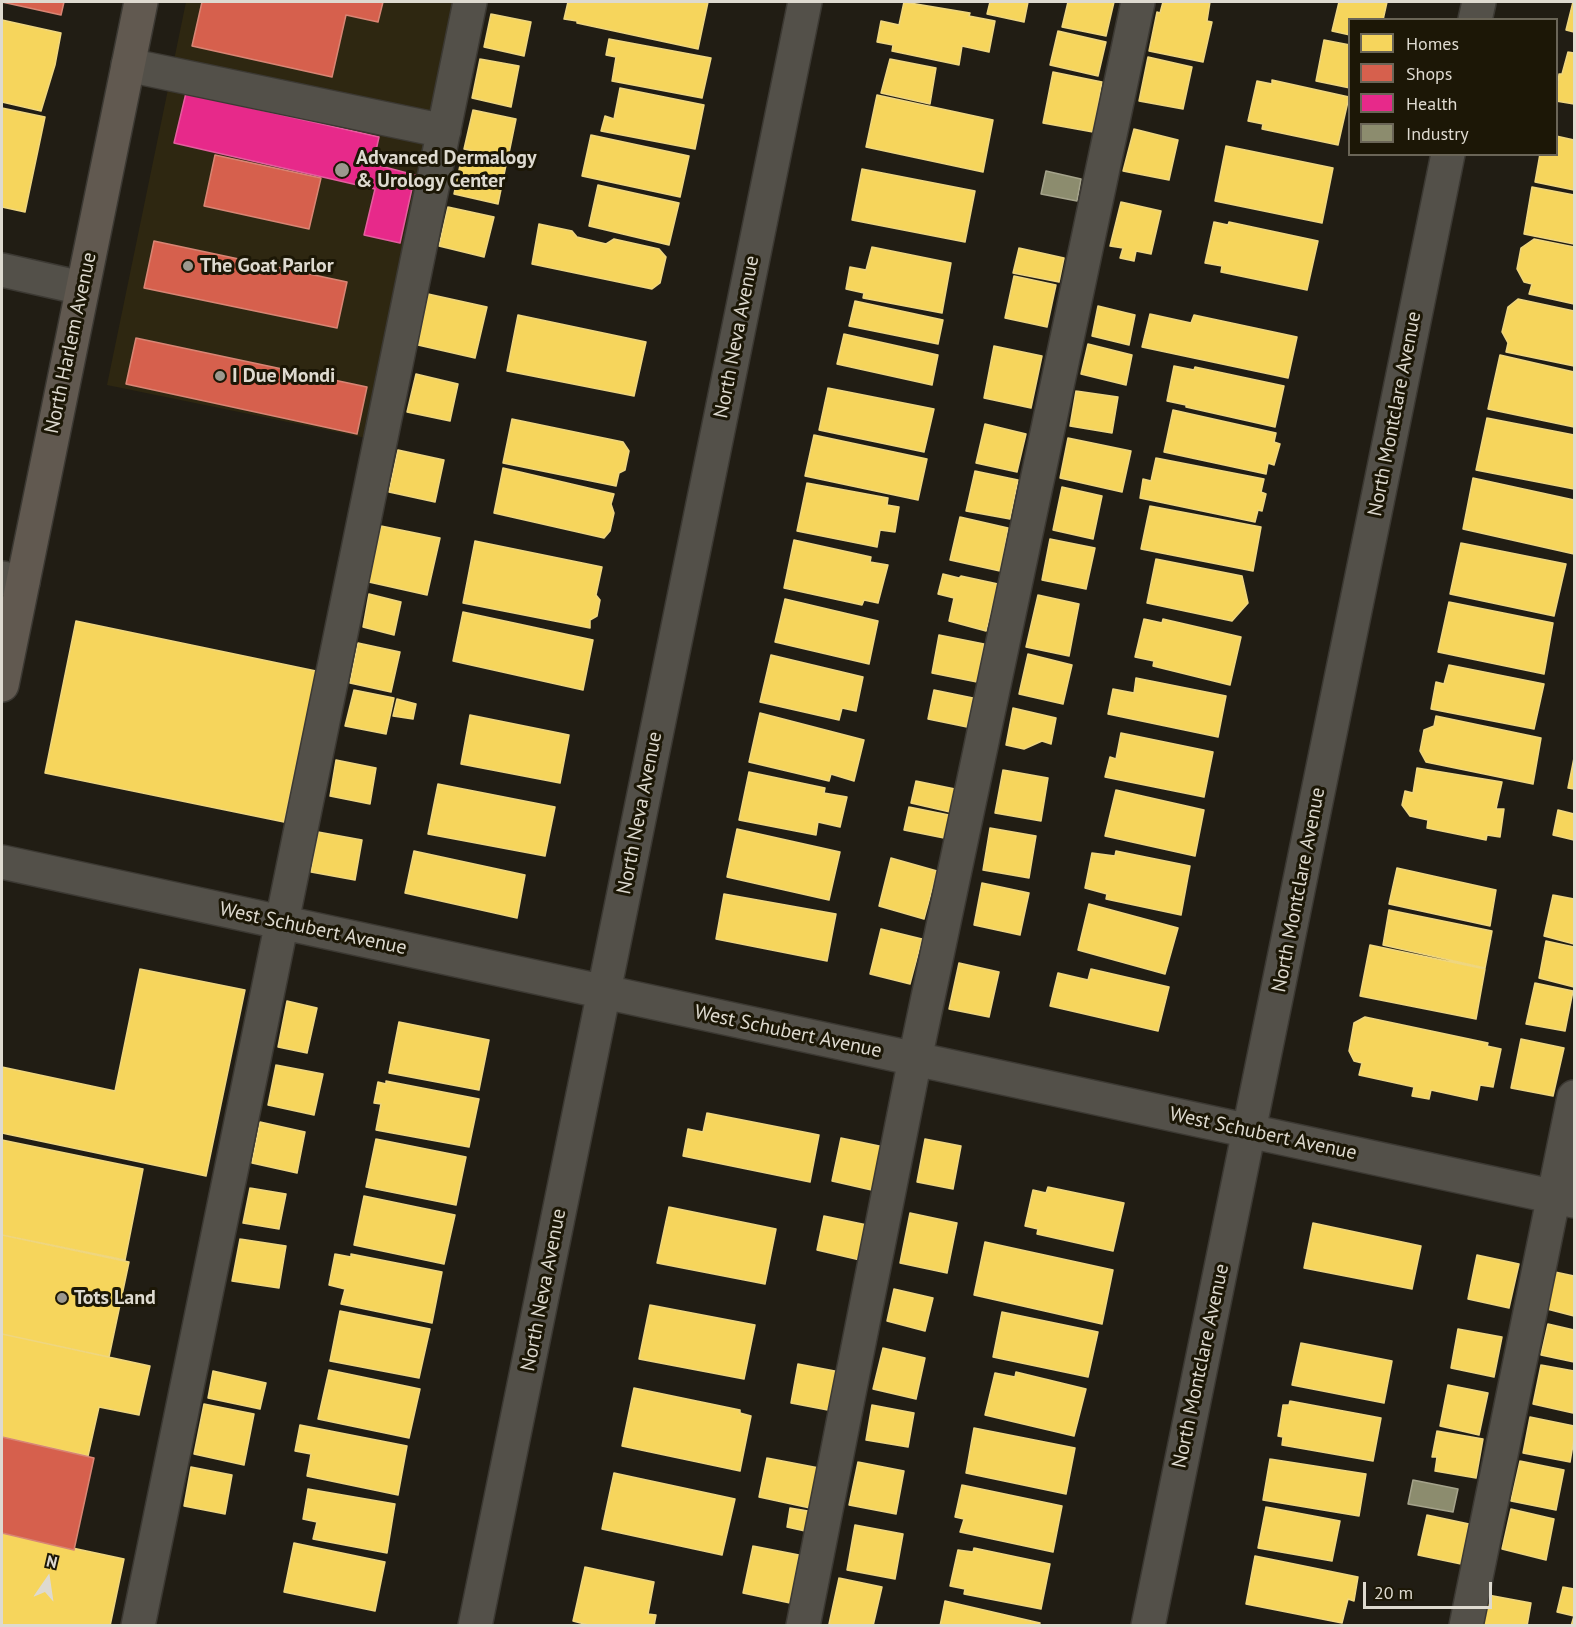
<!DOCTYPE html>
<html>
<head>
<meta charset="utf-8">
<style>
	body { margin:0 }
	#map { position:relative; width:1576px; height:1627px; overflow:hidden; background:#211d14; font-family:"PT Sans",sans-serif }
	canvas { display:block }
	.frame { position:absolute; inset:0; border:3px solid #dedad0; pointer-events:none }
	.legend { position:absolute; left:1348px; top:18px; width:210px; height:138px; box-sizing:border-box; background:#1c1706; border:2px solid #6a6557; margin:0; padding:8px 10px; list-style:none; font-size:18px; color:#dedad0 }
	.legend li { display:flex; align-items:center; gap:12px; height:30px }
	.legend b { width:30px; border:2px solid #6a6557 }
	.north { position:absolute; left:18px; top:1549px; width:60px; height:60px; -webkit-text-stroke:4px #1c1706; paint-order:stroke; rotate:13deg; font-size:16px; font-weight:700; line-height:24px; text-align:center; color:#dedad0 }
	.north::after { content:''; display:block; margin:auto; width:21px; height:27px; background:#dedad0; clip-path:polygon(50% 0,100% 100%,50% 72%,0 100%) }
	.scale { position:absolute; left:1363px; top:1582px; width:129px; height:27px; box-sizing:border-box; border:3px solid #dedad0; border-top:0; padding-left:8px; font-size:18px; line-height:21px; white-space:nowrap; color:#dedad0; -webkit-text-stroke:4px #1c1706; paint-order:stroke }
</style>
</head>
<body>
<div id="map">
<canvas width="1576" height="1627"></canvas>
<div class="frame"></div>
<ul class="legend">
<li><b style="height:16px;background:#f6d55c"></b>Homes</li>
<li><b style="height:16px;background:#d6604d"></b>Shops</li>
<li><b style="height:16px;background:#e7298a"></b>Health</li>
<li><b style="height:16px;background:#8c8c6e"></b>Industry</li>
</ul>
<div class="north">N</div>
<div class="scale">20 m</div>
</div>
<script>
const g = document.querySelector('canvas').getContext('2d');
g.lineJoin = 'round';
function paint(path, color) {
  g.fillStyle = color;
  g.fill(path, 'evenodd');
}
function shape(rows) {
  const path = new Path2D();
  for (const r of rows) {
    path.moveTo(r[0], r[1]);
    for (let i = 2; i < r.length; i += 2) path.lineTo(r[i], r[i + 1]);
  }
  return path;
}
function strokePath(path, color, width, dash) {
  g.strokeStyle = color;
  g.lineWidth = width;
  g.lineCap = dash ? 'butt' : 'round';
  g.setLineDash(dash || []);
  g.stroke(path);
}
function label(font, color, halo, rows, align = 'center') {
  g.font = font + ' "PT Sans",sans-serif';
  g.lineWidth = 6;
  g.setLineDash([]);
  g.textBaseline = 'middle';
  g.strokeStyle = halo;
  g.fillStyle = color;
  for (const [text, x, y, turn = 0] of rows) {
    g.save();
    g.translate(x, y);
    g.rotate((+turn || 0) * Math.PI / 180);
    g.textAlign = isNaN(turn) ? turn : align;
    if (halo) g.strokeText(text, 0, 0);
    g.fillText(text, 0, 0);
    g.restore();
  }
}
const built = shape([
	[186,2,461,2,371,439,107,385]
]);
const homes = shape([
	[568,2,708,2,698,49,577,23,577,21,564,19,568,2],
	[904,2,970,13,969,16,995,21,989,52,962,46,959,65,892,51,893,45,877,42,881,21,899,25,904,2],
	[990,2,1028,2,1024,22,987,14,990,2],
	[1068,2,1114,2,1106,36,1062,27,1068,2],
	[1163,2,1210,2,1207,21,1212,22,1203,62,1149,51,1157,12,1160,13,1163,2],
	[1339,2,1387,2,1383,20,1350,20,1350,35,1332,31,1339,2],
	[1573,2,1574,2,1574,32,1566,30,1573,2],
	[491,14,531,22,524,56,484,47,491,14],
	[2,20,61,33,55,65,41,111,2,102,2,20],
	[1058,31,1106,42,1098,76,1050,65,1058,31],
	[609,39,711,58,702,98,612,81,616,57,606,55,609,39],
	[1324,40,1350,45,1350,88,1316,81,1324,40],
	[1568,52,1574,53,1574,104,1556,101,1559,74,1562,74,1568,52],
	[1148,57,1192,67,1183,109,1139,101,1148,57],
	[480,59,519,66,511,107,472,98,480,59],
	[890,59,936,68,930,104,881,93,890,59],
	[1053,72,1102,82,1093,132,1043,123,1053,72],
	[1272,80,1349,97,1338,145,1262,129,1263,124,1248,121,1257,81,1272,84,1272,80],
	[620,88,704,105,695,149,601,131,605,116,614,119,620,88],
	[877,95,993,120,983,172,866,147,877,95],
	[2,108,45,117,25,212,2,207,2,108],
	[473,110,516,119,508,158,464,149,473,110],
	[1134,129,1178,140,1169,180,1123,171,1134,129],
	[591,135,689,156,680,197,582,176,591,135],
	[1556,136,1574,140,1574,190,1535,182,1540,154,1556,154,1556,136],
	[1226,146,1333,168,1322,223,1215,201,1226,146],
	[462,156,506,165,498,204,454,194,462,156],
	[862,169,975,191,965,242,852,220,862,169],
	[598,185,679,203,669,245,589,226,598,185],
	[1532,187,1574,195,1574,244,1524,234,1532,187],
	[1121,202,1161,211,1151,254,1136,251,1134,261,1120,258,1123,248,1110,246,1121,202],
	[448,207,494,217,484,257,439,246,448,207],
	[1214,222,1228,225,1229,222,1318,241,1307,290,1221,272,1222,266,1205,263,1214,222],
	[539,224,572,231,577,237,606,244,614,239,659,249,666,257,660,283,652,289,532,264,539,224],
	[1534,239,1574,247,1574,304,1529,294,1532,284,1524,282,1517,269,1521,248,1534,239],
	[872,247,951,263,942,313,863,298,864,293,846,289,850,267,866,270,872,247],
	[1019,248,1064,258,1059,282,1013,273,1019,248],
	[1014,276,1056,285,1047,327,1005,318,1014,276],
	[428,294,487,307,475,358,418,345,428,294],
	[1518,299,1574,311,1574,366,1506,352,1508,343,1502,332,1508,307,1518,299],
	[855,301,943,320,938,344,849,326,855,301],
	[1098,306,1135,315,1129,345,1092,336,1098,306],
	[1150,314,1191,323,1194,315,1297,337,1288,378,1142,347,1150,314],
	[518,315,646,342,634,396,507,371,518,315],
	[844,334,938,355,932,385,837,364,844,334],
	[1088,344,1132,355,1126,385,1081,374,1088,344],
	[994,346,1042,356,1031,408,984,398,994,346],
	[1500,355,1574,372,1574,427,1488,409,1500,355],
	[1174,366,1194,370,1195,367,1284,386,1275,427,1186,407,1186,405,1167,401,1174,366],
	[416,374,458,384,450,421,407,412,416,374],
	[828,388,934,409,924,452,819,430,828,388],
	[1076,391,1118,397,1112,433,1070,426,1076,391],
	[1173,410,1276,433,1274,442,1280,444,1274,465,1268,463,1266,474,1164,452,1173,410],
	[1487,418,1574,435,1574,489,1476,470,1487,418],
	[512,419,623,442,629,451,625,470,619,473,616,486,503,463,512,419],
	[985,424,1026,434,1017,472,976,463,985,424],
	[814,435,927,459,918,500,805,476,814,435],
	[1068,438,1131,451,1122,492,1060,478,1068,438],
	[398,450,444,460,435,502,389,492,398,450],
	[1156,458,1264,479,1261,492,1266,494,1262,511,1258,510,1255,522,1140,498,1143,479,1151,481,1156,458],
	[503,468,614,494,611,504,614,513,610,531,604,538,494,513,503,468],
	[975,471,1018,480,1010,519,966,511,975,471],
	[1473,478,1574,500,1574,554,1463,529,1473,478],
	[807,483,888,498,887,505,899,507,895,532,880,530,877,547,797,531,807,483],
	[1062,487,1102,496,1093,539,1053,530,1062,487],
	[1150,506,1261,527,1253,571,1141,549,1150,506],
	[960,517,1008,528,1000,571,950,560,960,517],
	[381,526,440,538,427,595,369,582,381,526],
	[1050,539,1095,548,1086,589,1042,580,1050,539],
	[794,540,871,557,870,562,888,565,878,603,864,600,862,605,784,588,794,540],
	[475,541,602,567,596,595,600,600,597,616,590,620,590,628,463,603,475,541],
	[1461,543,1566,564,1554,616,1450,594,1461,543],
	[1156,559,1242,576,1248,603,1232,621,1147,603,1156,559],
	[943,574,959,578,961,576,998,584,986,631,949,621,954,598,938,594,943,574],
	[369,594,401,602,394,635,363,627,369,594],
	[1038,595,1079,604,1069,656,1026,647,1038,595],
	[785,599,878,621,869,664,775,642,785,599],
	[1449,602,1553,623,1544,674,1438,652,1449,602],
	[463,612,593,640,583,690,453,661,463,612],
	[1144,619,1162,623,1163,619,1241,637,1230,685,1153,666,1154,661,1135,657,1144,619],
	[76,621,316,671,284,822,45,773,76,621],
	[939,635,984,644,977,682,932,673,939,635],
	[358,643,400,652,391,692,350,683,358,643],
	[1028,654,1072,665,1063,704,1019,694,1028,654],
	[771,655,863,677,856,711,842,708,839,720,760,702,771,655],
	[1449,665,1544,684,1534,729,1431,709,1436,682,1444,684,1449,665],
	[1136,678,1226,696,1218,737,1108,714,1113,689,1134,693,1136,678],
	[354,690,394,698,386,734,345,726,354,690],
	[934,690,973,698,967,727,928,719,934,690],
	[397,699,416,704,413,719,393,716,397,699],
	[1013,708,1056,718,1051,744,1042,741,1024,749,1006,745,1013,708],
	[760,713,864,740,854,781,831,774,829,781,749,762,760,713],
	[470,715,569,735,560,783,461,764,470,715],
	[1436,716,1541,738,1533,784,1426,762,1420,751,1424,730,1434,726,1436,716],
	[1121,733,1213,752,1204,797,1105,777,1110,757,1116,759,1121,733],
	[1574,758,1574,789,1568,788,1574,758],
	[336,760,376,768,370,804,330,796,336,760],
	[1417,768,1502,782,1496,809,1504,809,1500,837,1487,835,1486,840,1427,828,1428,820,1410,816,1402,805,1405,791,1413,793,1417,768],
	[1003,770,1048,778,1041,821,995,813,1003,770],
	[749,772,825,788,824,793,847,797,840,827,818,822,816,835,739,820,749,772],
	[916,781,955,789,950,812,911,803,916,781],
	[438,784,555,807,545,856,428,834,438,784],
	[1116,790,1204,810,1195,856,1105,836,1116,790],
	[909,807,949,815,944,838,904,830,909,807],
	[1558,810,1574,814,1574,840,1553,835,1558,810],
	[990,828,1036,836,1029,878,983,870,990,828],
	[737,829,840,852,829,900,727,877,737,829],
	[318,832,362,840,355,880,311,872,318,832],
	[414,851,525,875,517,918,405,893,414,851],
	[1116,851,1190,866,1181,915,1106,899,1107,894,1085,888,1092,853,1115,856,1116,851],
	[891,858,937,871,924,919,879,906,891,858],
	[1397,868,1496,890,1490,926,1389,904,1397,868],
	[982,883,1029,893,1020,935,974,925,982,883],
	[724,894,836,914,827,961,716,939,724,894],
	[1553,895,1574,899,1574,944,1544,936,1553,895],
	[1089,904,1178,928,1165,974,1078,950,1089,904],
	[1389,910,1492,931,1485,968,1383,945,1389,910],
	[881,929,922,939,910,984,870,974,881,929],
	[1546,941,1574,947,1574,987,1539,978,1546,941],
	[1370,945,1485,969,1476,1019,1360,996,1370,945],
	[959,963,999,972,989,1017,949,1009,959,963],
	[140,969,245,990,206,1176,2,1133,2,1067,115,1091,140,969],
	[1091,969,1169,987,1158,1031,1050,1006,1058,973,1088,980,1091,969],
	[1535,983,1573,991,1565,1031,1526,1024,1535,983],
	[287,1001,317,1008,307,1053,278,1047,287,1001],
	[1365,1017,1488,1043,1487,1046,1501,1049,1493,1087,1480,1085,1477,1100,1431,1090,1429,1099,1412,1096,1414,1087,1359,1075,1362,1063,1354,1061,1349,1051,1354,1023,1365,1017],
	[399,1022,489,1040,479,1090,389,1073,399,1022],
	[1521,1039,1564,1048,1553,1096,1511,1088,1521,1039],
	[276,1065,323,1074,314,1115,268,1105,276,1065],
	[386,1081,479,1099,469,1147,376,1130,381,1104,374,1103,378,1082,386,1084,386,1081],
	[707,1113,819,1135,810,1182,683,1156,688,1129,703,1132,707,1113],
	[260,1122,305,1132,297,1173,252,1163,260,1122],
	[841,1138,884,1147,876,1191,832,1181,841,1138],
	[376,1139,466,1157,456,1205,366,1187,376,1139],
	[925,1139,961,1146,953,1189,917,1182,925,1139],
	[2,1140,143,1169,125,1260,2,1235,2,1140],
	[1048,1187,1124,1203,1113,1251,1037,1234,1038,1229,1025,1226,1033,1190,1046,1193,1048,1187],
	[250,1188,286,1194,279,1229,243,1223,250,1188],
	[364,1196,455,1215,444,1264,354,1245,364,1196],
	[669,1207,776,1229,765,1284,657,1263,669,1207],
	[910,1213,957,1223,947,1273,900,1263,910,1213],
	[824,1216,867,1225,860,1260,817,1250,824,1216],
	[1313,1223,1421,1246,1412,1289,1304,1268,1313,1223],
	[2,1235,129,1262,109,1357,2,1334,2,1235],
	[240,1239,286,1246,279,1288,232,1281,240,1239],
	[985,1242,1113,1270,1102,1324,974,1295,985,1242],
	[335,1254,351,1257,351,1254,442,1272,432,1323,341,1304,345,1289,329,1285,335,1254],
	[1477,1255,1519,1264,1509,1308,1468,1299,1477,1255],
	[1555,1272,1574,1276,1574,1316,1547,1309,1555,1272],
	[894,1289,933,1298,925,1331,887,1321,894,1289],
	[650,1305,755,1325,744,1379,639,1359,650,1305],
	[340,1311,430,1329,419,1378,330,1361,340,1311],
	[1002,1312,1098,1332,1088,1377,993,1357,1002,1312],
	[1548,1324,1574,1330,1574,1362,1541,1355,1548,1324],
	[1458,1329,1502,1337,1494,1377,1451,1368,1458,1329],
	[2,1334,150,1366,139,1415,99,1407,88,1456,2,1437,2,1334],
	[1301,1343,1392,1361,1384,1403,1292,1385,1301,1343],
	[883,1348,925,1358,916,1399,873,1389,883,1348],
	[798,1364,840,1372,833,1411,791,1403,798,1364],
	[1541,1365,1574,1371,1573,1413,1533,1404,1541,1365],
	[329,1370,420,1389,409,1438,318,1419,329,1370],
	[213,1371,266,1383,260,1409,208,1398,213,1371],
	[1016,1372,1086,1389,1074,1436,985,1415,995,1373,1015,1377,1016,1372],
	[1448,1385,1488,1393,1479,1435,1440,1426,1448,1385],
	[634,1388,740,1410,740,1413,751,1416,740,1471,622,1446,634,1388],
	[1290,1401,1381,1418,1373,1461,1282,1445,1283,1437,1278,1436,1283,1405,1289,1405,1290,1401],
	[204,1404,254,1414,244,1465,194,1454,204,1404],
	[872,1405,914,1413,908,1447,866,1440,872,1405],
	[1530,1417,1574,1426,1574,1439,1570,1462,1523,1453,1530,1417],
	[300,1425,407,1446,398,1495,307,1476,311,1454,295,1451,300,1425],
	[974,1428,1075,1448,1066,1494,966,1473,974,1428],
	[1437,1431,1483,1439,1476,1478,1435,1471,1437,1457,1432,1457,1437,1431],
	[767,1458,819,1468,810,1508,759,1497,767,1458],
	[1270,1459,1366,1474,1359,1516,1263,1500,1270,1459],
	[1520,1461,1564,1470,1556,1510,1511,1501,1520,1461],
	[858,1462,904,1471,896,1514,849,1505,858,1462],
	[191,1467,232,1475,225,1514,184,1506,191,1467],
	[614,1473,735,1499,722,1555,602,1529,614,1473],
	[962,1485,1062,1506,1053,1552,960,1532,964,1519,955,1517,962,1485],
	[308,1489,395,1504,387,1553,313,1539,317,1522,303,1519,308,1489],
	[1266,1507,1340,1521,1332,1561,1258,1548,1266,1507],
	[790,1508,808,1511,805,1531,787,1527,790,1508],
	[1511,1509,1554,1519,1546,1560,1502,1549,1511,1509],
	[1427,1515,1469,1524,1461,1564,1418,1555,1427,1515],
	[855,1525,903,1534,895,1579,847,1570,855,1525],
	[2,1533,124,1559,110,1626,2,1626,2,1533],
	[294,1543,385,1562,375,1611,284,1592,294,1543],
	[753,1546,799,1555,790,1603,743,1593,753,1546],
	[974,1548,1050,1564,1041,1609,964,1594,965,1589,950,1586,958,1550,973,1552,974,1548],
	[1255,1556,1358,1577,1354,1601,1348,1599,1342,1623,1246,1604,1255,1556],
	[585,1567,654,1582,648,1614,656,1615,654,1626,592,1626,573,1621,585,1567],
	[839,1578,882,1587,873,1626,837,1626,829,1624,839,1578],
	[1563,1587,1574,1589,1574,1626,1571,1626,1574,1616,1557,1612,1563,1587],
	[1488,1595,1531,1603,1527,1626,1482,1626,1488,1595],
	[945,1601,1040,1623,1039,1626,940,1626,945,1601]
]);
const shops = shape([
	[2,2,64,2,61,15,2,2],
	[202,2,383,2,378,22,346,15,332,77,192,46,202,2],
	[215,155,321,178,309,229,204,206,215,155],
	[154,241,347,282,337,328,144,288,154,241],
	[136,338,367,387,357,434,126,384,136,338],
	[2,1437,94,1458,74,1550,2,1533,2,1437]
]);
const health = shape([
	[186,93,379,137,373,164,415,175,400,243,364,235,375,189,174,143,186,93]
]);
const industry = shape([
	[1046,171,1081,179,1077,201,1041,194,1046,171],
	[1413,1480,1458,1489,1453,1512,1408,1504,1413,1480]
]);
const minor = shape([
	[1475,20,1479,2],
	[128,65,444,131],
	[2,270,82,288],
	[2,578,23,582],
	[2,862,1574,1201],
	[138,1626,470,2],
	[475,1626,805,2],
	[803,1626,915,1059,1138,2],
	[1148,1626,1448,154],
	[1466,1626,1574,1097]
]);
const major = shape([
	[2,685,141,2]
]);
const markers = [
	[342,170,8,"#9c988e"],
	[188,266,6,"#9c988e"],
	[220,376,6,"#9c988e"],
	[62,1298,6,"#9c988e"]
];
const poiNames = [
	["Advanced Dermalogy",356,158],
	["& Urology Center",356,181],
	["The Goat Parlor",200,266],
	["I Due Mondi",232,376],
	["Tots Land",74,1298]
];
const streetNames = [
	["North Neva Avenue",737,337,-79],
	["North Harlem Avenue",71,343,-78],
	["North Montclare Avenue",1395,414,-79],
	["North Neva Avenue",640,813,-79],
	["North Montclare Avenue",1299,890,-79],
	["West Schubert Avenue",313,929,12],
	["West Schubert Avenue",788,1032,12],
	["West Schubert Avenue",1263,1134,12],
	["North Neva Avenue",544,1290,-79],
	["North Montclare Avenue",1201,1366,-78]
];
paint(built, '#2e2711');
paint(homes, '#f6d55c');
strokePath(homes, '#efd67f', 1.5);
paint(shops, '#d6604d');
strokePath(shops, '#d88574', 1.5);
paint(health, '#e7298a');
strokePath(health, '#e45e9f', 1.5);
paint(industry, '#8c8c6e');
strokePath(industry, '#a5a38b', 1.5);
strokePath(minor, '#3c3933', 36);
strokePath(major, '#3c3933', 36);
strokePath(minor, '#535049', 33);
strokePath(major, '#615950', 33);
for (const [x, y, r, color] of markers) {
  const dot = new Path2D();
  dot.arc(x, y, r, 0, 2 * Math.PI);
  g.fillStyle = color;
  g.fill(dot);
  strokePath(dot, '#1c1706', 2);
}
label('bold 20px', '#dedad0', '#1c1706', poiNames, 'left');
label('20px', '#dedad0', '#1c1706', streetNames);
</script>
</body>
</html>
